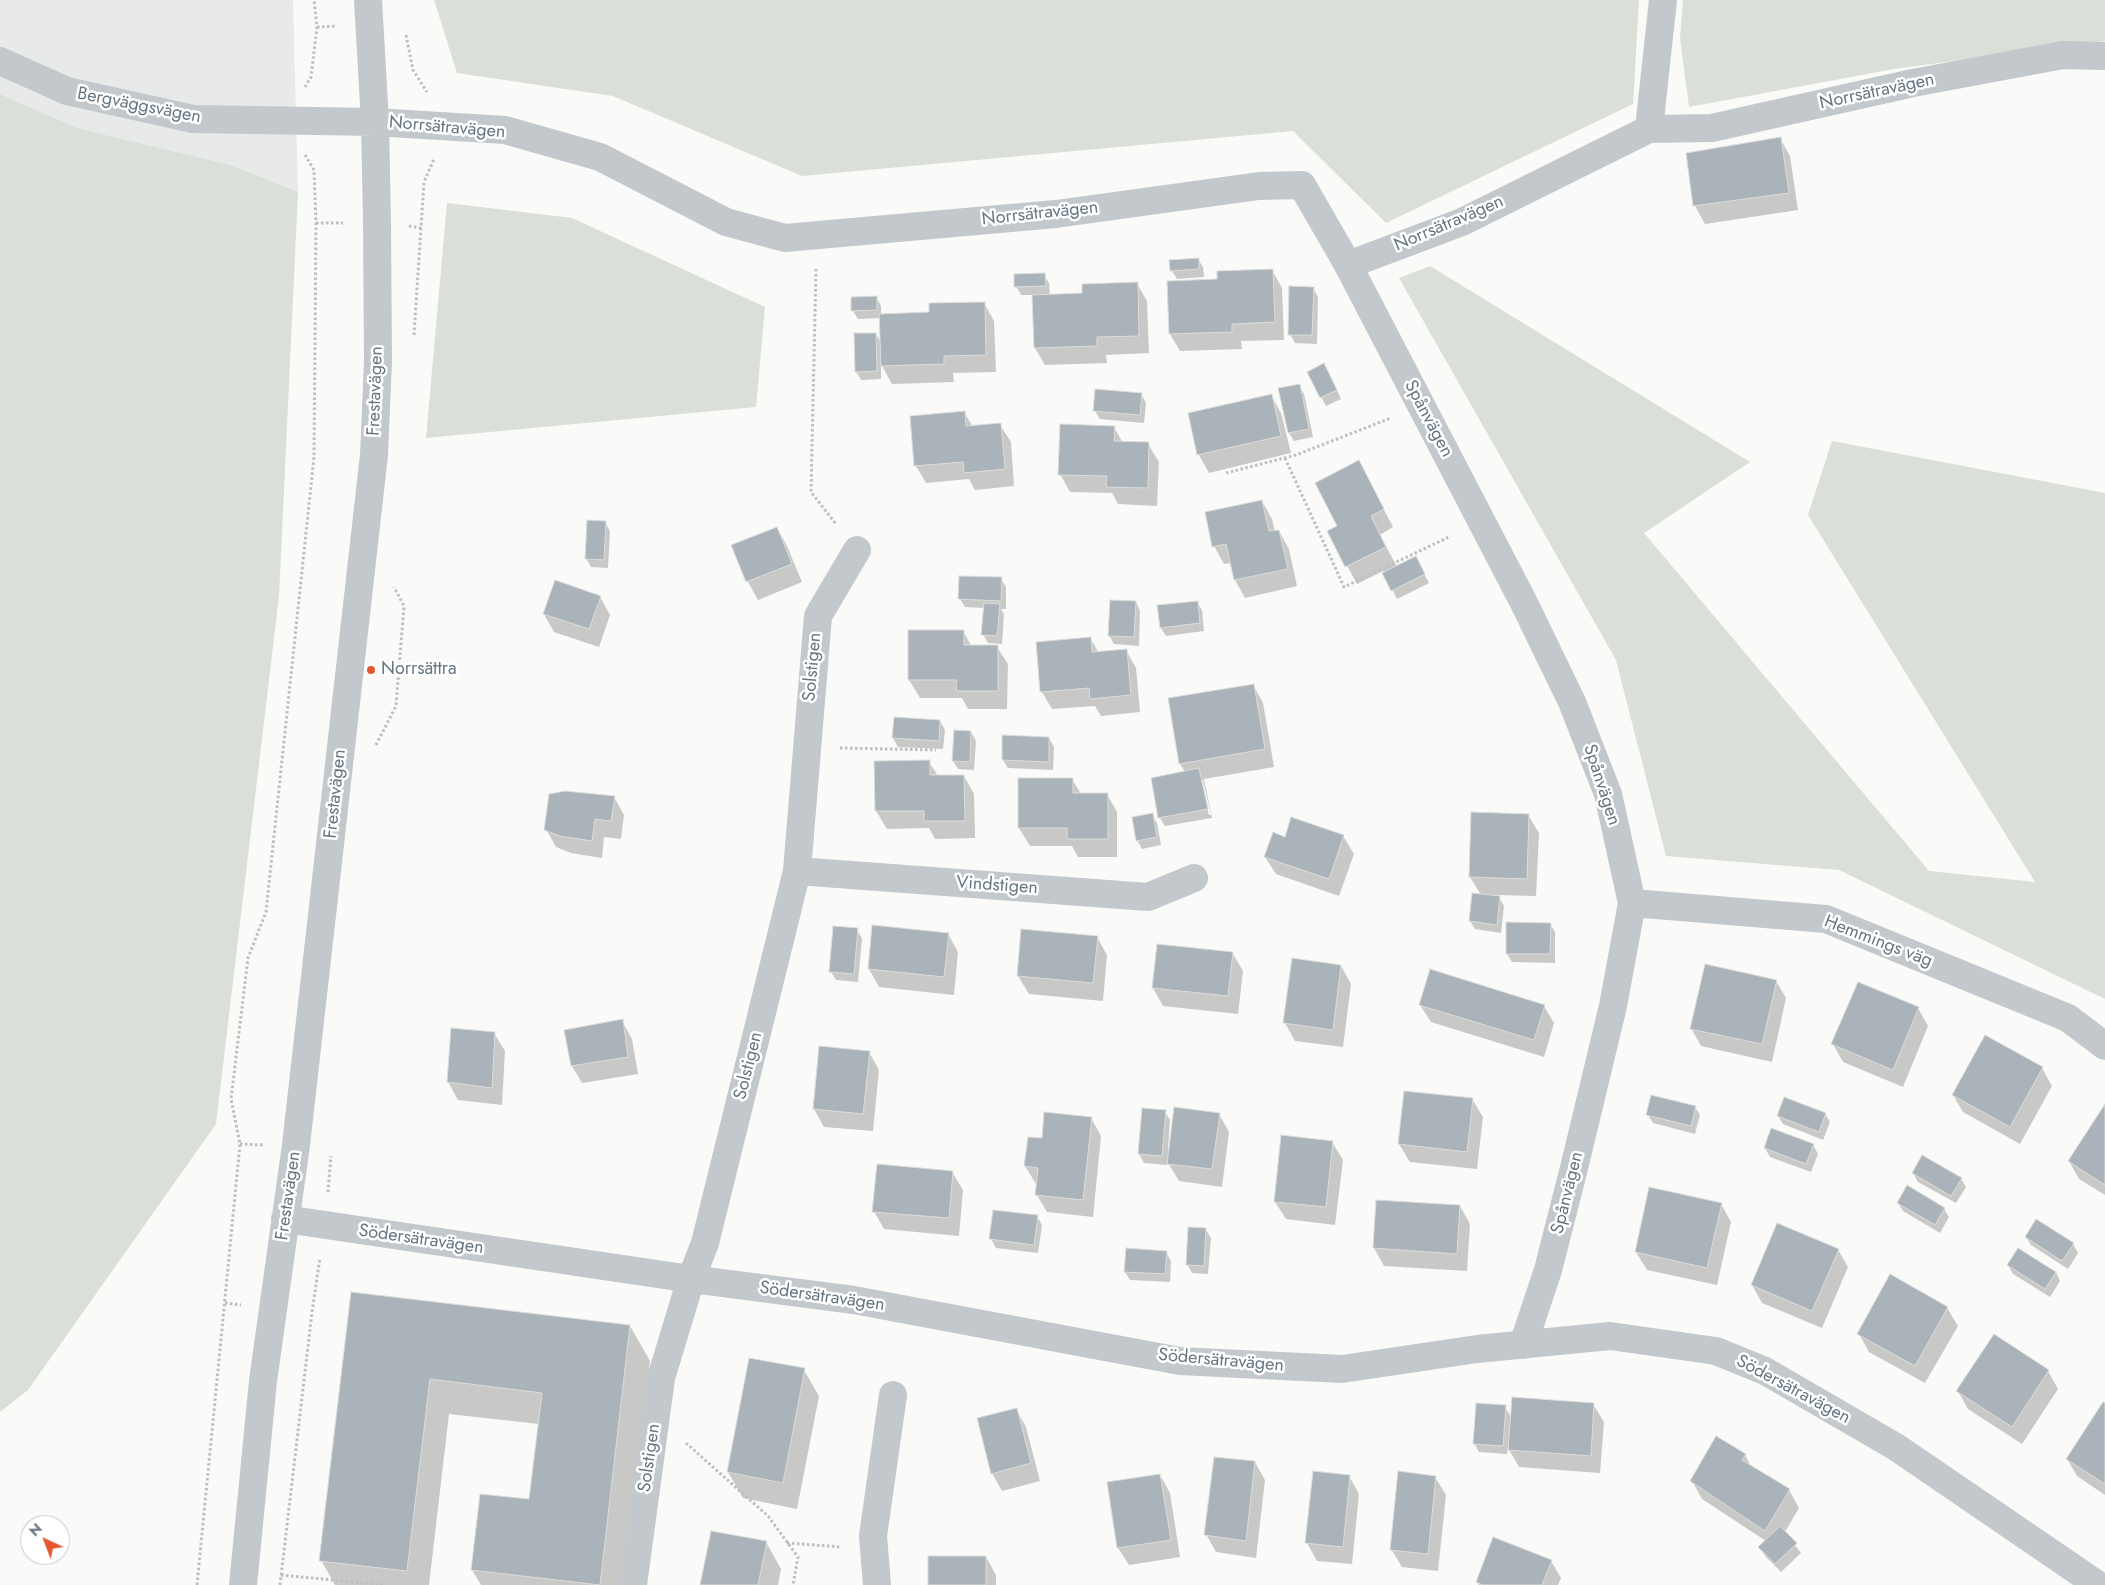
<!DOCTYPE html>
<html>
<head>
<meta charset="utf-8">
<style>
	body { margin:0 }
	#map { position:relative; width:2105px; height:1585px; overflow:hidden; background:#fafaf8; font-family:Jost,sans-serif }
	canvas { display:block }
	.north { position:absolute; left:20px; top:1515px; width:50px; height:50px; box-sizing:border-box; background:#fff; border:1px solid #c1c8cd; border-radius:50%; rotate:317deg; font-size:14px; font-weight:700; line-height:20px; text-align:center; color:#657683 }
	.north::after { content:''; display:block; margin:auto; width:18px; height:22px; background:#e4572e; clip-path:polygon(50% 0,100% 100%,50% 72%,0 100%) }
</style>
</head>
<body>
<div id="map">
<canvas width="2105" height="1585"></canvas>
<div class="north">N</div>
</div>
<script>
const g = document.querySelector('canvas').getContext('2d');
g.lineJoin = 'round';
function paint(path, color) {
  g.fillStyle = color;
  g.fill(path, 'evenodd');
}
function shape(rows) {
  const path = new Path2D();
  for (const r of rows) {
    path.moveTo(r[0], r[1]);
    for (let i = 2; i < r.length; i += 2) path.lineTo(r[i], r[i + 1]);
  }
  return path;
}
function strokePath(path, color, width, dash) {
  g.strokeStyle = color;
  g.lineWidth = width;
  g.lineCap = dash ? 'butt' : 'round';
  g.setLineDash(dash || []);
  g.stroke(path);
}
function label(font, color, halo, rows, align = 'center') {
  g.font = font + ' Jost,sans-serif';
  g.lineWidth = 5;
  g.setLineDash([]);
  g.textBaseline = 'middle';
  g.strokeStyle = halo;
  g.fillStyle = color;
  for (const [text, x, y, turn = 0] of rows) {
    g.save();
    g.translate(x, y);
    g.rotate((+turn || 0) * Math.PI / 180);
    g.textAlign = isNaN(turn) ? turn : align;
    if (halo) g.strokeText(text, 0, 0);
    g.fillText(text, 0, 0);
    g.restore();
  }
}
const built = shape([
	[0,0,293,0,298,192,231,165,77,128,0,94]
]);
const green = shape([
	[434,0,1639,0,1633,104,1386,223,1293,131,802,176,613,96,457,73],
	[1683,0,2105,0,2105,41,1894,69,1689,107,1680,38],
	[0,94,77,128,231,165,298,192,279,596,216,1124,28,1390,0,1412],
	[447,203,572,218,765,307,756,407,426,438],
	[1430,266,1750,462,1644,533,1929,871,2035,882,1808,515,1832,441,2105,493,2105,999,1839,870,1666,856,1616,660,1399,278]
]);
const shadow = shape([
	[1780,138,1790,156,1798,210,1705,224,1695,206,1687,154],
	[1198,259,1203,267,1204,277,1177,279,1172,271,1171,261],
	[1272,270,1282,288,1284,340,1241,341,1242,349,1180,351,1170,334,1219,281],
	[1044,275,1049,283,1050,296,1084,294,1137,284,1147,301,1149,353,1106,355,1107,363,1045,365,1035,348,1033,295,1021,295,1016,286],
	[1313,288,1318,297,1317,344,1295,343,1290,334],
	[876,297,881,306,881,315,930,313,984,303,994,321,996,372,953,373,954,382,892,384,881,364,881,379,861,380,856,371,876,334,881,343,880,318,858,319,853,311],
	[1329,373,1341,399,1326,406,1321,397],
	[1299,385,1304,394,1313,437,1294,441,1289,433],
	[1141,394,1146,403,1144,423,1100,419,1095,411],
	[1271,395,1281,413,1291,453,1209,473,1199,455,1189,414],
	[964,412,973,427,1000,425,1011,442,1014,486,975,490,969,479,926,483,916,466],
	[1114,427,1123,443,1148,444,1159,462,1157,506,1118,504,1112,493,1070,492,1060,474],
	[1359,462,1393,527,1380,535,1397,567,1420,566,1429,583,1397,599,1383,571,1357,584,1329,532,1338,527],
	[1262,501,1272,519,1275,532,1279,531,1289,549,1297,586,1245,598,1235,580,1231,563,1224,564,1214,546],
	[605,522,610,531,608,568,591,567,586,558],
	[777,528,787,546,802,582,758,600,748,582,733,545],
	[1001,579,1006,587,1006,609,1001,609,1004,614,1002,644,988,643,983,634,984,608,965,607,960,599],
	[556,582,600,597,610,615,599,647,554,632,544,614],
	[1136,602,1140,611,1139,646,1114,644,1109,635],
	[1197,602,1202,610,1204,631,1166,636,1161,628],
	[963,631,972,647,997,647,1008,664,1007,709,968,709,962,698,920,698,909,680],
	[1090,638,1099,653,1126,650,1136,668,1140,712,1101,716,1095,706,1052,709,1042,692],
	[1253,685,1263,703,1274,767,1204,779,1212,818,1165,826,1160,818,1152,779,1185,772,1180,764],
	[1200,780,1203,780,1211,815,1209,815],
	[940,721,945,730,943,749,898,747,893,738],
	[971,732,976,741,974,770,958,769,953,761],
	[1049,738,1054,747,1053,770,1008,768,1003,760],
	[929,762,938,776,964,776,974,794,975,838,935,839,929,828,887,829,876,811],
	[1072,779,1081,794,1107,794,1117,812,1117,857,1078,857,1072,846,1030,846,1019,828],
	[614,797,624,815,621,839,604,837,602,858,571,853,556,847,546,829],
	[1152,815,1157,823,1161,845,1142,849,1137,840],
	[1528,815,1539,833,1536,896,1498,895,1504,906,1501,933,1475,929,1470,921,1481,895,1470,877],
	[1343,836,1354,854,1339,896,1276,874,1265,857,1285,838],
	[1550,924,1555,932,1555,963,1512,962,1507,954],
	[857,930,862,938,858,982,836,980,831,972],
	[1022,930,1097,937,1107,955,1103,1001,1029,994,1018,976],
	[948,934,958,952,954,995,879,987,869,969],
	[1158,945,1233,954,1243,971,1238,1014,1163,1006,1153,988],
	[1341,966,1351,984,1343,1047,1295,1041,1285,1023],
	[1776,981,1786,998,1772,1062,1701,1046,1691,1028],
	[1420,1005,1544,1006,1554,1023,1544,1057,1431,1022],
	[1918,1008,1928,1026,1903,1087,1843,1062,1833,1044],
	[622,1021,632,1039,638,1074,582,1083,572,1066],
	[494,1033,505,1051,502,1105,458,1100,448,1082],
	[869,1052,879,1070,873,1131,824,1127,814,1109],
	[2042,1068,2052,1086,2020,1144,1963,1112,1953,1095],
	[1472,1099,1483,1117,1477,1169,1410,1162,1399,1144],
	[2105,1106,2105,1195,2079,1179,2069,1161],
	[1695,1107,1700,1115,1695,1134,1653,1123,1648,1115],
	[1143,1110,1165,1112,1170,1120,1168,1150,1170,1151,1219,1114,1229,1132,1222,1187,1179,1181,1167,1161,1167,1165,1144,1163,1139,1154],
	[1825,1114,1830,1122,1823,1140,1783,1124,1778,1116],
	[1091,1118,1101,1136,1093,1217,1047,1212,1037,1195,1038,1184,1036,1184,1025,1166,1043,1139],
	[1332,1142,1343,1160,1335,1225,1286,1219,1275,1202],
	[1813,1145,1818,1154,1811,1172,1770,1157,1765,1148],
	[952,1172,963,1190,959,1236,884,1229,874,1211],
	[1913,1173,1961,1179,1966,1187,1956,1203,1918,1182],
	[1377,1201,1460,1206,1470,1224,1467,1271,1384,1266,1374,1248],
	[1898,1203,1944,1209,1949,1217,1940,1233,1903,1211],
	[1721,1204,1731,1222,1717,1285,1647,1270,1636,1252],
	[1037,1216,1042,1225,1038,1253,996,1248,991,1239],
	[1206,1230,1211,1238,1208,1274,1192,1273,1187,1264],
	[2026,1237,2073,1244,2078,1253,2068,1269,2031,1245],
	[1838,1250,1848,1267,1822,1328,1762,1303,1752,1285],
	[1166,1252,1171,1261,1170,1282,1130,1280,1125,1272],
	[2008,1265,2056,1272,2060,1281,2050,1297,2013,1274],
	[352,1294,630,1326,650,1361,623,1585,481,1585,472,1570,530,1501,539,1424,449,1414,429,1585,335,1585,321,1560],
	[1947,1308,1958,1326,1925,1383,1869,1352,1859,1334],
	[804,1370,819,1396,797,1509,743,1498,728,1472],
	[2048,1371,2058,1389,2022,1444,1968,1409,1958,1391],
	[1593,1404,1604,1422,1600,1473,1519,1467,1508,1448,1507,1454,1479,1452,1474,1443,1505,1407,1511,1417],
	[2105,1405,2105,1495,2077,1476,2067,1459],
	[1016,1409,1026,1427,1040,1481,1002,1491,992,1473],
	[1745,1455,1752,1468,1789,1490,1799,1508,1785,1532,1801,1553,1781,1572,1765,1556,1760,1547,1766,1541,1702,1499,1692,1481],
	[1255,1462,1265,1480,1256,1558,1216,1552,1206,1534],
	[1160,1475,1170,1493,1180,1557,1129,1565,1118,1548],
	[1349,1476,1359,1494,1352,1564,1317,1561,1307,1543],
	[1435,1477,1446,1495,1438,1571,1402,1567,1391,1549],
	[766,1542,781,1569,778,1585,702,1585],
	[986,1557,996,1575,996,1585,929,1585],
	[1551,1561,1561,1578,1558,1585,1479,1585,1477,1582]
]);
const building = shape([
	[1781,137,1789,193,1693,206,1686,153,1781,137],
	[1199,258,1199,269,1170,271,1169,260,1199,258],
	[1273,269,1275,322,1232,324,1232,332,1169,334,1167,281,1217,279,1217,271,1273,269],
	[1045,273,1046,286,1014,287,1014,274,1045,273],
	[1138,282,1139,336,1097,337,1097,346,1034,348,1032,295,1082,293,1082,284,1138,282],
	[1289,286,1314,287,1312,335,1288,335,1289,286],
	[877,296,877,310,851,311,851,297,877,296],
	[985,302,986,355,944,356,944,364,881,366,879,314,929,312,929,303,985,302],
	[854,333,876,333,877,371,855,372,854,333],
	[1324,363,1337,390,1320,398,1307,372,1324,363],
	[1300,384,1309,429,1288,433,1278,388,1300,384],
	[1095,389,1142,393,1140,415,1093,411,1095,389],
	[1272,394,1281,436,1197,455,1188,413,1272,394],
	[965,411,966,426,1001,423,1005,469,964,473,963,462,914,466,910,416,965,411],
	[1060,424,1115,426,1114,441,1149,442,1148,488,1106,487,1107,476,1058,475,1060,424],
	[1359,460,1384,509,1371,516,1386,547,1345,567,1327,531,1337,526,1315,483,1359,460],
	[1262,500,1269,531,1279,530,1288,569,1234,580,1226,544,1212,547,1205,512,1262,500],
	[587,520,606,521,604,560,585,559,587,520],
	[777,527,792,564,746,582,731,545,777,527],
	[1416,556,1425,574,1391,591,1382,573,1416,556],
	[959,576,1002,577,1001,601,958,599,959,576],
	[555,580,601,596,589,629,543,614,555,580],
	[1110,600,1136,601,1134,637,1108,636,1110,600],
	[1198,601,1200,623,1160,628,1157,605,1198,601],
	[984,603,1000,604,997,636,981,635,984,603],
	[908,630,964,630,964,645,998,645,998,691,956,691,957,680,908,680,908,630],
	[1091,637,1092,652,1127,649,1131,695,1090,699,1089,688,1040,692,1036,642,1091,637],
	[1254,684,1265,749,1179,764,1168,698,1254,684],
	[894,717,940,720,939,741,892,738,894,717],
	[954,730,971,731,970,762,952,761,954,730],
	[1002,735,1049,737,1049,762,1002,760,1002,735],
	[930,760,930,775,964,775,965,821,924,821,924,811,875,811,874,761,930,760],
	[1199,768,1208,809,1158,818,1151,778,1199,768],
	[1018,778,1073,778,1073,793,1108,793,1108,839,1067,839,1067,828,1018,828,1018,778],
	[565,791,615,796,611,821,595,819,592,841,560,836,544,830,549,794,565,791],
	[1471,812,1529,814,1527,879,1469,877,1471,812],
	[1153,813,1157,837,1136,841,1132,817,1153,813],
	[1291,817,1344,835,1329,879,1264,857,1273,832,1285,837,1291,817],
	[1472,893,1500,896,1497,925,1469,921,1472,893],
	[1506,922,1551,923,1550,954,1506,954,1506,922],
	[872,925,949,933,944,977,868,969,872,925],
	[833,926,858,928,854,974,829,972,833,926],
	[1021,929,1098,936,1093,983,1017,976,1021,929],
	[1157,944,1233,952,1228,996,1152,988,1157,944],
	[1292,958,1341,965,1333,1030,1283,1023,1292,958],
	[1705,964,1777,980,1762,1044,1690,1029,1705,964],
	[1430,969,1545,1005,1534,1040,1419,1005,1430,969],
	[1858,982,1919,1007,1893,1070,1831,1044,1858,982],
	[623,1019,628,1057,571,1066,564,1030,623,1019],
	[451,1028,495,1032,492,1088,447,1082,451,1028],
	[1985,1035,2043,1067,2010,1127,1952,1095,1985,1035],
	[819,1046,870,1051,863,1114,813,1109,819,1046],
	[1404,1091,1473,1098,1467,1152,1398,1144,1404,1091],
	[1651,1095,1696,1106,1691,1126,1646,1115,1651,1095],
	[1784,1097,1826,1113,1819,1132,1777,1116,1784,1097],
	[2105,1104,2105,1185,2068,1161,2105,1104],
	[1174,1107,1220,1113,1212,1169,1167,1164,1174,1107],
	[1142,1108,1166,1110,1162,1156,1138,1154,1142,1108],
	[1044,1112,1092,1117,1083,1200,1035,1195,1038,1168,1024,1166,1028,1137,1042,1138,1044,1112],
	[1771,1128,1814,1144,1806,1164,1764,1148,1771,1128],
	[1281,1135,1333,1141,1326,1207,1274,1202,1281,1135],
	[1922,1155,1962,1178,1951,1196,1912,1173,1922,1155],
	[877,1164,953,1171,949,1218,872,1212,877,1164],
	[1907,1185,1945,1208,1935,1225,1897,1203,1907,1185],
	[1649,1187,1722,1203,1707,1268,1635,1252,1649,1187],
	[1376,1200,1460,1205,1457,1254,1373,1248,1376,1200],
	[993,1210,1038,1215,1034,1245,989,1239,993,1210],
	[2036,1219,2074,1243,2062,1261,2025,1237,2036,1219],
	[1777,1223,1839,1249,1812,1311,1751,1285,1777,1223],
	[1188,1227,1206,1228,1204,1266,1186,1265,1188,1227],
	[1126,1248,1167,1251,1165,1274,1124,1272,1126,1248],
	[2018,1248,2056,1272,2045,1289,2007,1265,2018,1248],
	[1890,1274,1948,1307,1915,1366,1857,1334,1890,1274],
	[351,1292,630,1325,600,1585,471,1570,480,1494,529,1499,542,1393,430,1379,407,1571,319,1561,351,1292],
	[1994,1334,2049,1370,2012,1427,1956,1391,1994,1334],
	[749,1358,805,1368,783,1483,727,1472,749,1358],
	[1512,1397,1594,1403,1591,1456,1508,1450,1512,1397],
	[2103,1402,2105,1403,2105,1484,2066,1459,2103,1402],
	[1476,1403,1506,1405,1503,1446,1473,1444,1476,1403],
	[1017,1408,1031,1463,991,1474,977,1418,1017,1408],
	[1716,1436,1746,1454,1742,1460,1790,1489,1765,1531,1690,1481,1716,1436],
	[1214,1457,1255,1461,1246,1541,1204,1535,1214,1457],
	[1313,1471,1350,1475,1343,1547,1305,1543,1313,1471],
	[1398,1471,1436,1476,1428,1554,1390,1550,1398,1471],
	[1160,1474,1171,1540,1117,1548,1107,1482,1160,1474],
	[1780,1526,1797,1543,1775,1564,1758,1547,1780,1526],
	[711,1531,767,1541,758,1585,700,1585,711,1531],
	[1493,1537,1552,1560,1542,1585,1483,1585,1476,1582,1493,1537],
	[928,1556,986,1556,986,1585,928,1585,928,1556]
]);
const path = shape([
	[317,27,337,26],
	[406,35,413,70,427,92],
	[305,87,311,77,317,27,314,0],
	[316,223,343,223],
	[409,226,421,228],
	[816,269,811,492,836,524],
	[414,335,424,182,434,159],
	[1285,458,1344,587,1451,536],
	[1226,473,1296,455,1391,418],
	[376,745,396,706,404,606,394,587],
	[840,748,936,750],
	[240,1144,263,1145],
	[328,1192,331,1156],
	[225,1303,241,1305],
	[686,1443,768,1516,798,1557,793,1585],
	[787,1543,841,1547],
	[281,1575,385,1585],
	[197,1585,240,1144,231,1099,248,958,266,912,314,457,316,223,314,170,304,153],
	[280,1585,312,1312,320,1258]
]);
const minor = shape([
	[0,61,67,91,193,119,375,122,505,130,600,157,726,222,785,238,1056,214,1259,186,1302,185,1348,265,1524,603,1572,702,1608,794,1632,903,1613,1006,1574,1168,1548,1270,1523,1345],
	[1649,129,1712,128,1913,83,2063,55,2105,56],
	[1348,265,1462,222,1649,129,1663,0],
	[797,871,1148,897,1194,878],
	[1632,903,1826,919,2068,1018,2105,1046],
	[285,1219,691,1279,854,1300,1180,1361,1342,1369,1477,1349,1610,1336,1716,1351,1765,1371,1896,1447,2098,1585],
	[243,1585,263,1381,296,1145,374,455,378,361,377,223,375,122,368,0],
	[633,1585,661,1378,691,1279,705,1243,797,871,818,616,857,550],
	[877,1585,873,1536,893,1395]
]);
const markers = [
	[371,670,5,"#e4572e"]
];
const streetNames = [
	["Norrsätravägen",1877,92,-12],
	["Bergväggsvägen",139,106,11],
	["Norrsätravägen",447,128,5],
	["Norrsätravägen",1040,214,-6],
	["Norrsätravägen",1449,224,-23],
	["Frestavägen",376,391,-88],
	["Spånvägen",1428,419,62],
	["Solstigen",813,667,-85],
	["Spånvägen",1601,785,72],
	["Frestavägen",336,794,-84],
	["Vindstigen",997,886,4],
	["Hemmings väg",1878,942,21],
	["Solstigen",749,1066,-76],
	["Spånvägen",1568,1193,-76],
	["Frestavägen",289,1196,-82],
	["Södersätravägen",421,1240,8],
	["Södersätravägen",822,1297,8],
	["Södersätravägen",1221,1361,5],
	["Södersätravägen",1793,1390,28],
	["Solstigen",650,1458,-82]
];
const poiNames = [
	["Norrsättra",381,670]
];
paint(built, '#e8e9e9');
paint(green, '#dadfd7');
paint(shadow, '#0003');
paint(building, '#aab3b9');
strokePath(building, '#dcdcda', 1);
strokePath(path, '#bbbfc2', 3, [2.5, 2.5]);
strokePath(minor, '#c3c8cc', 28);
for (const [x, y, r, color] of markers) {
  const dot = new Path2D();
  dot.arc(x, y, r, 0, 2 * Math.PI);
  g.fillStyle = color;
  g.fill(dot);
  strokePath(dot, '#fff', 2);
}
label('18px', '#657683', '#fff', streetNames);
label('18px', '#657683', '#fff', poiNames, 'left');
</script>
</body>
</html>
